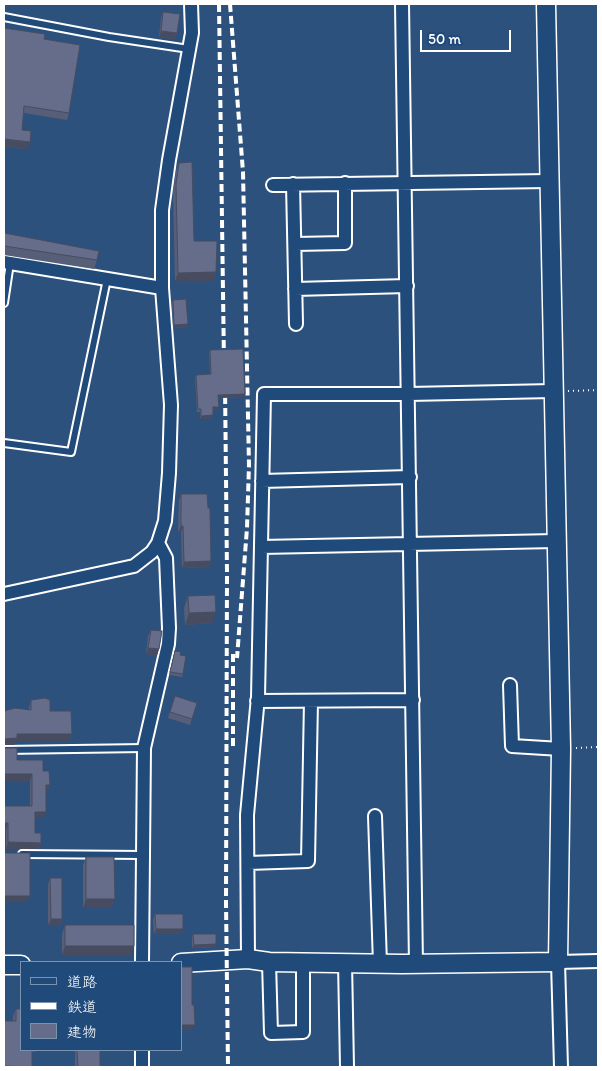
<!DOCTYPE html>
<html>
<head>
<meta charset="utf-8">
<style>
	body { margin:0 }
	#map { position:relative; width:602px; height:1071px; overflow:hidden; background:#2d517d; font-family:Itim,"Klee One",sans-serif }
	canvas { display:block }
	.frame { position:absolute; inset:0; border:5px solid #fff; pointer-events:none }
	.legend { position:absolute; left:20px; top:961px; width:162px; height:90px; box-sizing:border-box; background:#1f4a7a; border:1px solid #7992af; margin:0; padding:6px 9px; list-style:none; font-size:15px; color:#fff }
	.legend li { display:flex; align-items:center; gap:10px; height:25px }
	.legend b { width:25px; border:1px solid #7992af }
	.scale { position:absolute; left:420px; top:30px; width:91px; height:22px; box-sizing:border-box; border:2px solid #fff; border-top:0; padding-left:6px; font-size:15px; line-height:18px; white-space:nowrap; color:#fff; -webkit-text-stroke:4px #1f4a7a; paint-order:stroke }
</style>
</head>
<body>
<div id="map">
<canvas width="602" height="1071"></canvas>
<div class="frame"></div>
<ul class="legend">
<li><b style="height:6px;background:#1f4a7a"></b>道路</li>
<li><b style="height:6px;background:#fff"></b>鉄道</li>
<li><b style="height:14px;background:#656d8b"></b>建物</li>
</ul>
<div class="scale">50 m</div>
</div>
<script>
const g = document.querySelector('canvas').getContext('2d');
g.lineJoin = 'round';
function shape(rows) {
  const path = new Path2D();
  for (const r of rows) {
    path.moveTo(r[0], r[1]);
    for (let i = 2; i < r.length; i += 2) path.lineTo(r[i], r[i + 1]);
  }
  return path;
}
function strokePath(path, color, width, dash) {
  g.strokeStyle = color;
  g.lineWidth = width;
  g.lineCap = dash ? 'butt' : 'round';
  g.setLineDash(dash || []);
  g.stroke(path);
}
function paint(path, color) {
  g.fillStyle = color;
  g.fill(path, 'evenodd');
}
const path = shape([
	[568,391,598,390],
	[576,748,598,747]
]);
const lane = shape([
	[4,17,109,37,189,49],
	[4,303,10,263],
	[4,443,71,452,107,279],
	[4,750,144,748],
	[22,854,143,855]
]);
const street = shape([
	[402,4,416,964],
	[293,184,296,324],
	[273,185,549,181],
	[295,244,345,243,345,183],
	[4,262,162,288],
	[295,289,407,286],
	[262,481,410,477],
	[261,547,556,541],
	[4,594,134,566,152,552,158,543,165,521,169,473,171,405,162,288,162,210,169,160,192,33,191,4],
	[510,685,512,746,561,749],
	[257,701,413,700],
	[375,816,380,964],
	[248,863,308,861,311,701],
	[248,959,247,815,258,697,264,394,409,394,553,391],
	[142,962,144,748,168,644,169,628,166,558,158,543],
	[269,962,271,1033,303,1032,303,962],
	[345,962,347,1067],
	[142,1067,142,1050],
	[561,1067,558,962,598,961]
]);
const secondary = shape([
	[181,963,248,959,269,962,402,964,558,962,561,749,546,4],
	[4,965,21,965]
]);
const rail = shape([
	[219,4,224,364],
	[230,4,243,172,249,465,247,528,237,658],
	[225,384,227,573,226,903,228,1067],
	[233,746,233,651]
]);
const wall = shape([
	[163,12,177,33,175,39,159,37,161,18],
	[44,39,69,113,67,120,24,113,22,130,28,149,4,147],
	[179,163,194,241,216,272,213,281,175,281,173,192,176,171],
	[4,233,97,260,94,269,4,255],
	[173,300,187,327,173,328,172,302],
	[210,350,244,397,218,398,219,407,217,410,213,410,212,418,200,419,200,412,197,412,195,378,196,375,210,375,209,353],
	[181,494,209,567,182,568,181,532,178,532,179,500],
	[188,596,212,623,185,625,184,608],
	[151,630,159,649,157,655,146,654,148,636],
	[175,651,180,655,183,674,182,677,169,675],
	[175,696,197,703,190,725,168,718],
	[31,700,50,711,72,734,69,741,16,741,14,745,4,745,4,711,29,710,29,707],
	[17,760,43,771,50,785,47,791,46,791,44,818,35,818,35,833,41,843,39,849,6,849,6,830,4,830,4,806,30,806,30,781],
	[86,857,111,908,83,908,83,865],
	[50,878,62,919,60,925,48,925,48,884],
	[155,914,181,934,154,934,153,920],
	[65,925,131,955,62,955,62,934],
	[193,934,216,944,215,947,192,948,192,937],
	[16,1009,21,1009,21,1050,35,1050,35,1052,32,1052,31,1067,4,1067,4,1021,13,1021,13,1016],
	[75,1050,100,1050,100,1067,75,1067]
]);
const shadedWall = shape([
	[161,31,177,33,175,39,159,37],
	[4,139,30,142,28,149,4,147],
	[216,272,213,281,175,281,178,273],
	[188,324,187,327,173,328,174,325],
	[245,394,244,397,217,398,218,395],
	[213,407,219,407,217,410,212,410],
	[213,415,212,418,200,419,201,416],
	[181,526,183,526,181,532,178,532],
	[211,561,209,567,182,568,184,562],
	[216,612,212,623,185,625,189,613],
	[148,648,159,649,157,655,146,654],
	[17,734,72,734,69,741,16,741,14,745,4,745,4,739],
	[4,774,32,774,30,781,4,781],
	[46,785,50,785,47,791,44,791],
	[35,812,46,812,44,818,32,818],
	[4,823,8,823,6,830,4,830],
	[8,842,41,843,39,849,6,849],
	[4,896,30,896,27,902,4,902],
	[86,899,115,899,111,908,83,908],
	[51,919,62,919,60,925,48,925],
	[156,929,183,929,181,934,154,934],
	[216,944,215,947,192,948,194,945],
	[65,946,134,946,131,955,62,955],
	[181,1025,195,1025,192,1030,181,1030],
	[4,1066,32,1067,4,1067]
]);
const building = shape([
	[163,12,180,14,177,33,161,31,163,12],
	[4,28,45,34,44,39,80,45,69,113,24,106,22,130,31,131,30,142,4,139,4,28],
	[192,162,194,241,217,241,216,272,178,273,176,184,179,163,192,162],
	[4,233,99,251,97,260,4,246,4,233],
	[186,299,188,324,174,325,173,300,186,299],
	[243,349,245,394,218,395,219,407,213,407,213,415,201,416,201,409,198,409,196,375,211,374,210,350,243,349],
	[181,494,207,494,208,508,210,508,211,561,184,562,183,526,181,526,181,494],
	[215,595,216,612,189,613,188,596,215,595],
	[151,630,162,631,159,649,148,648,151,630],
	[175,651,181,652,180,655,186,656,183,674,170,672,175,651],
	[175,696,197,703,192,719,170,712,175,696],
	[45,698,50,700,50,711,71,711,72,734,17,734,17,738,4,739,4,740,4,711,15,708,31,710,31,700,45,698],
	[4,747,4,748,17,748,17,760,43,760,43,771,49,771,50,785,46,785,46,812,35,812,35,833,41,833,41,843,8,842,8,823,4,823,4,806,32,806,32,774,4,774,4,747],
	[4,853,30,853,30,896,4,896,4,853],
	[86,857,114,857,115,899,86,899,86,857],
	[50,878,62,878,62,919,51,919,50,878],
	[155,914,183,914,183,929,156,929,155,914],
	[65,925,134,925,134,946,65,946,65,925],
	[193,934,216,934,216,944,194,945,193,934],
	[181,967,192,967,192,1005,194,1005,195,1025,181,1025,181,967],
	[16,1009,21,1009,21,1050,32,1050,32,1067,4,1066,4,1021,16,1021,16,1009],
	[77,1050,100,1050,100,1067,78,1067,77,1050]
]);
strokePath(lane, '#fff', 10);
strokePath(street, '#fff', 16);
strokePath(secondary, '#fff', 21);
strokePath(path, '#fff', 2, [1, 4]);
strokePath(lane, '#1f4a7a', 6);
strokePath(street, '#1f4a7a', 12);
strokePath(secondary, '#1f4a7a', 18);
strokePath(rail, '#fff', 4, [8, 4]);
paint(wall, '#575e78');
paint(shadedWall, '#474c61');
paint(building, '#656d8b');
strokePath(building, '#474c61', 1);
</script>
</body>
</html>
